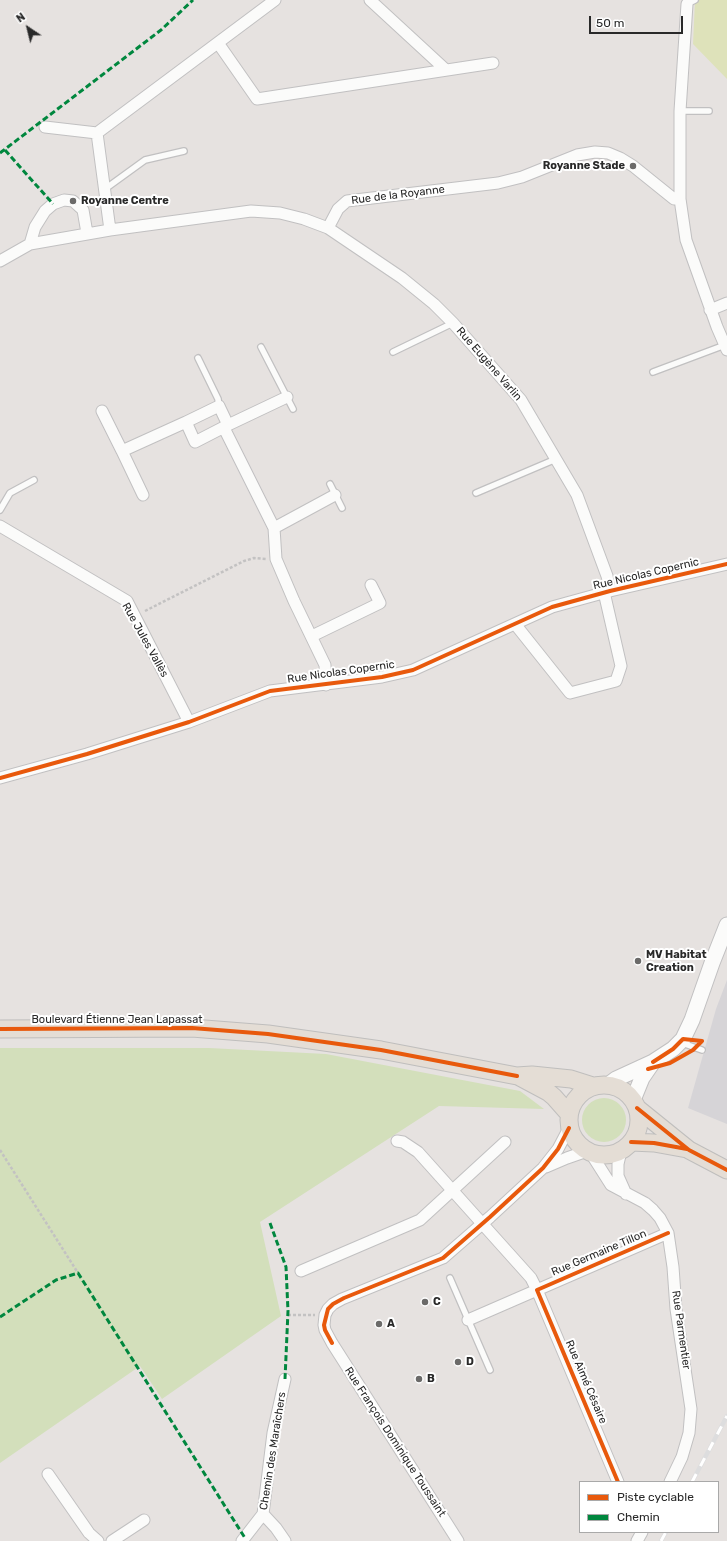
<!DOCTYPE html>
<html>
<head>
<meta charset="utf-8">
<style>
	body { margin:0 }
	#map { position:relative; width:727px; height:1541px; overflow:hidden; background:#e6e2e0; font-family:Rubik,sans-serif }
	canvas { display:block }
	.legend { position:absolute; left:579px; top:1481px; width:140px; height:52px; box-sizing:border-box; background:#fff; border:1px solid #a9a9a9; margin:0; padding:5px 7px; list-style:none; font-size:12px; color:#292929 }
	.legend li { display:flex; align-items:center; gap:8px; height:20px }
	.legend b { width:20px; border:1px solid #a9a9a9 }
	.north { position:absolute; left:8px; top:8px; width:40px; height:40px; -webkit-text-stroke:3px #fff; paint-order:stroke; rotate:325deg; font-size:11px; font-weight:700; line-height:16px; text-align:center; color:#292929 }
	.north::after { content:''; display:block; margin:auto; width:14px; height:18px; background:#292929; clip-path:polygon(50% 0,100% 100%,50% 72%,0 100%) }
	.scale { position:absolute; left:589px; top:16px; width:94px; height:18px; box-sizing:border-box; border:2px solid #292929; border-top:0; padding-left:5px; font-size:12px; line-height:14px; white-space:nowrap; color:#292929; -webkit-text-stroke:3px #fff; paint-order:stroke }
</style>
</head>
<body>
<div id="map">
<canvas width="727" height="1541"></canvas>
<ul class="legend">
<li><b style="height:5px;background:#e8590c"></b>Piste cyclable</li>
<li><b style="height:5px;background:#00873e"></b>Chemin</li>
</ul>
<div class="north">N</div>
<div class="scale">50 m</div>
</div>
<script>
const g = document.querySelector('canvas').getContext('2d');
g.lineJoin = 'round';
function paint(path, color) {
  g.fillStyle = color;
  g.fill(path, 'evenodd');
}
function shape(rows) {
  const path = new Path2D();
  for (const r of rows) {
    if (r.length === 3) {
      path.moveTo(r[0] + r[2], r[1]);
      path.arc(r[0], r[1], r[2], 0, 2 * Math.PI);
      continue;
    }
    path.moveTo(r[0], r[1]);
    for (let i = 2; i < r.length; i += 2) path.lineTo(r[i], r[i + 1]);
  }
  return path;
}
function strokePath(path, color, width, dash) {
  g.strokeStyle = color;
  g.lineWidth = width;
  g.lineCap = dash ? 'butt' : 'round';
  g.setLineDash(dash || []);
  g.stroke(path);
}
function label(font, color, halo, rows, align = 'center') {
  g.font = font + ' Rubik,sans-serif';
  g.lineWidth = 4;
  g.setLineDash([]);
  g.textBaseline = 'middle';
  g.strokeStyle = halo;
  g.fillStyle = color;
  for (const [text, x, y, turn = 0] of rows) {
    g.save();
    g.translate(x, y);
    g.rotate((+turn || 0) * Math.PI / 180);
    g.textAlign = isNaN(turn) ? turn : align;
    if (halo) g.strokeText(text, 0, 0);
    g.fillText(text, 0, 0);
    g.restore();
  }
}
const industrial = shape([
	[727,980,727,1124,688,1108,716,1009]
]);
const green = shape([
	[0,1048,209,1048,326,1054,520,1091,544,1109,439,1106,260,1222,281,1316,162,1399,140,1366,0,1463],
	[604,1120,22]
]);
const pitch = shape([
	[695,0,727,0,727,79,693,44]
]);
const path = shape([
	[145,611,244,561,254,558,266,559],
	[0,1150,78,1273],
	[288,1315,315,1315]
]);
const lane = shape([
	[687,4,695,0],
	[680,111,709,111],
	[105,189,145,160,184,151],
	[261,347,293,409],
	[393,352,453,323],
	[198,358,218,399,219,406],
	[653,372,725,345],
	[330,484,342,508],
	[476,493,556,459],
	[0,510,10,493,34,480],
	[682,1043,702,1050],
	[450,1278,490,1370]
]);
const street = shape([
	[370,0,446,70],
	[687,4,680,111,680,199,686,240,717,327,727,350],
	[218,43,257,99,493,63],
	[45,127,97,133],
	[328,228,402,278,434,304,453,323,521,400,577,495,607,576,610,591],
	[110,230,97,133,275,0],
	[30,244,35,227,45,211,53,204,64,200,73,201,83,210,87,233],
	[0,261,30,244,110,230,251,211,280,213,304,219,328,228,338,209,347,201,498,183,522,177,577,155,595,152,608,153,620,158,633,166,674,199,680,199],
	[710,310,727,303],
	[219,406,228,425,195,442,186,422,219,406],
	[102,411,122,451,186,422],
	[228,425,287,397],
	[224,428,274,528,276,559,294,601,325,665,326,685],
	[122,451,143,495],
	[0,526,127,601,189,722],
	[274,528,335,495],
	[515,624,570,693,616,681,621,666,604,592],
	[312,636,380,603,371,585],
	[0,778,87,754,189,722,270,691,382,677,413,670,552,607,610,591,727,564],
	[397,1141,403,1142,418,1152,531,1278,537,1290,618,1482],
	[621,1151,618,1164,618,1176,626,1194],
	[590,1152,611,1185,645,1203,653,1210,660,1218,668,1233,673,1267,676,1309,691,1409,689,1433,682,1457,670,1482],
	[546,1167,567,1158,587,1151],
	[301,1271,420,1220,505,1142],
	[468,1320,668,1233],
	[48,1474,89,1533,98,1541],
	[263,1514,276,1528,285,1541],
	[112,1541,144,1520],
	[242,1541,263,1514,273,1433,285,1379],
	[458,1541,332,1343,325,1330,324,1325,325,1315,328,1309,333,1304,342,1299,443,1258,490,1217,543,1168,558,1149,569,1128],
	[637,1541,642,1532]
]);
const secondary = shape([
	[608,1085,616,1079,653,1062,673,1049,683,1039,692,1020,712,963,727,925],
	[633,1100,642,1078,653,1062]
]);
const primary = shape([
	[0,1029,192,1028,268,1034,381,1050,517,1076,532,1075,571,1079,593,1086],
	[518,1076,548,1092,554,1097,569,1114],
	[604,1120,35],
	[637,1108,689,1150,727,1170],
	[631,1142,654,1143,687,1149]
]);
const rail = shape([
	[692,1482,727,1416],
	[661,1541,666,1532]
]);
const quiet = shape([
	[5,150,53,204],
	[0,153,161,30,193,0],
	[270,1223,286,1267,288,1311,285,1379],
	[0,1317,56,1280,78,1273,245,1538]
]);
const cycleway = shape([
	[0,778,87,754,189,722,270,691,382,677,413,670,552,607,610,591,727,564],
	[0,1029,192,1028,268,1034,381,1050,517,1076],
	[653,1062,673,1049,683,1039,702,1041],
	[648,1069,670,1063,693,1050,702,1041],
	[637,1108,689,1150,727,1170],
	[631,1142,654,1143,687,1149],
	[332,1343,325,1330,324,1325,328,1309,333,1304,344,1298,443,1258,490,1217,543,1168,558,1149,569,1128],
	[618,1482,537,1290,668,1233]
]);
const markers = [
	[633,166,4,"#6b6a69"],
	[73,201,4,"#6b6a69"],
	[638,961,4,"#6b6a69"],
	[425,1302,4,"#6b6a69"],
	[379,1324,4,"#6b6a69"],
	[458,1362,4,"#6b6a69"],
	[419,1379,4,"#6b6a69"]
];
const poiNames = [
	["Royanne Stade",625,166,"right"],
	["Royanne Centre",81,201],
	["MV Habitat",646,955],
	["Creation",646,968],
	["C",433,1302],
	["A",387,1324],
	["D",466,1362],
	["B",427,1379]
];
const streetNames = [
	["Rue de la Royanne",398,195,-7],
	["Rue Eugène Varlin",489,364,49],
	["Rue Nicolas Copernic",646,574,-13],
	["Rue Jules Vallès",145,640,61],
	["Rue Nicolas Copernic",341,672,-8],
	["Boulevard Étienne Jean Lapassat",117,1020],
	["Rue Germaine Tillon",599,1253,-23],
	["Rue Parmentier",681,1330,82],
	["Rue Aimé Césaire",586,1382,67],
	["Rue François Dominique Toussaint",395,1442,57],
	["Chemin des Maraîchers",273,1451,-81]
];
paint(industrial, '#d6d4d7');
paint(green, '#d3dfbb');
paint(pitch, '#dee2ba');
strokePath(lane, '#c1c0c1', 8);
strokePath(street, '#c1c0c1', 13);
strokePath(secondary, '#c1c0c1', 17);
strokePath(primary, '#bfbebd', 19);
strokePath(path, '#c3c2c2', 2.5, [3, 2]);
strokePath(lane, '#fbfbfa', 5.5);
strokePath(street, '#fbfbfa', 11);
strokePath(secondary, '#fbfbfa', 15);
strokePath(primary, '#e4ddd5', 17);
strokePath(rail, '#ddddde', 4.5);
strokePath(rail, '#fff', 3, [9]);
strokePath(quiet, '#00873e', 3, [6, 3]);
strokePath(cycleway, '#e8590c', 4);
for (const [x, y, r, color] of markers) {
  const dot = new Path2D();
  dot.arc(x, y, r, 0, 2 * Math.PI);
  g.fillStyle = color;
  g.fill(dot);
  strokePath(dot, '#fff', 1.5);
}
label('bold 11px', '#292929', '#fff', poiNames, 'left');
label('11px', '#292929', '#fff', streetNames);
</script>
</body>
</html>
